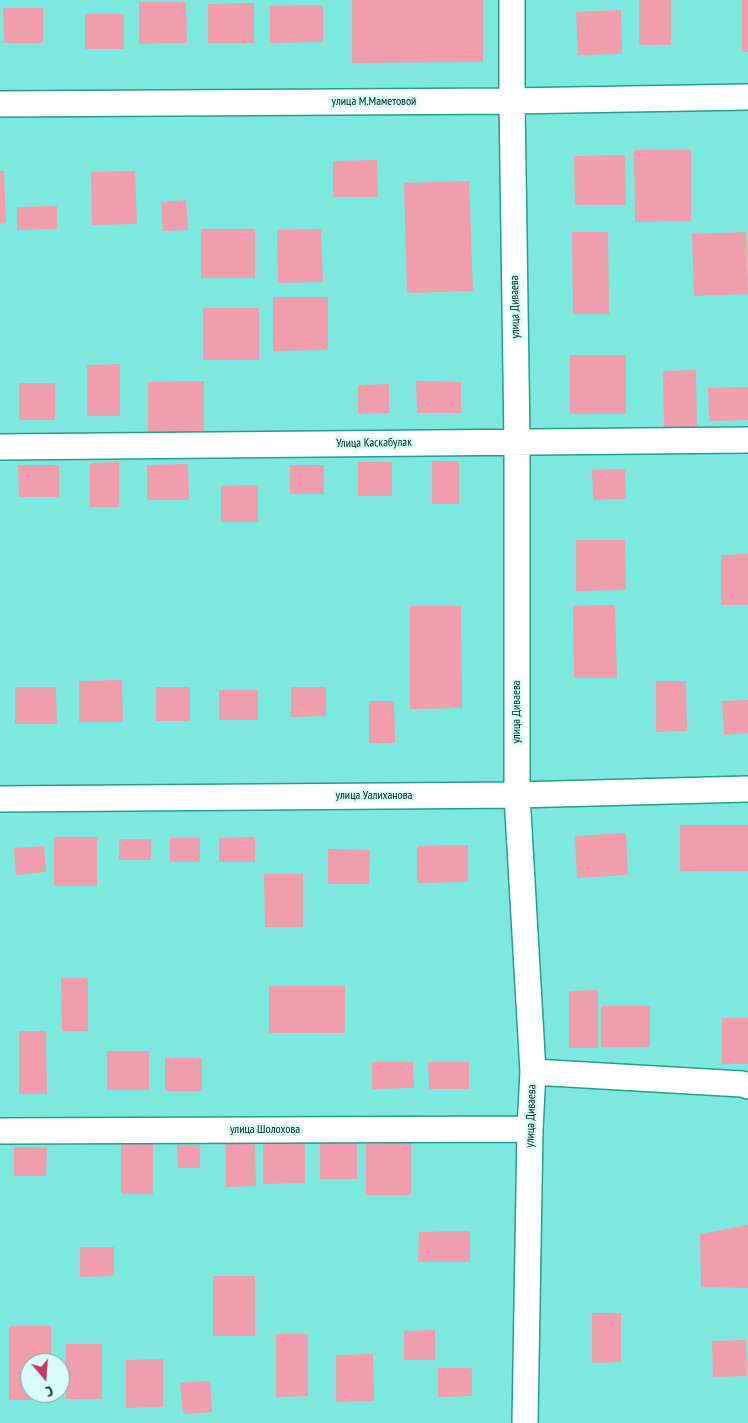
<!DOCTYPE html>
<html>
<head>
<meta charset="utf-8">
<style>
	body { margin:0 }
	#map { position:relative; width:748px; height:1423px; overflow:hidden; background:#7de9de; font-family:"PT Sans Narrow",sans-serif }
	canvas { display:block }
	.north { position:absolute; left:20px; top:1353px; width:50px; height:50px; box-sizing:border-box; background:#d6fdf8; border:1px solid #80a5a2; border-radius:50%; rotate:162deg; font-size:14px; font-weight:700; line-height:20px; text-align:center; color:#002220 }
	.north::after { content:''; display:block; margin:auto; width:18px; height:22px; background:#c63762; clip-path:polygon(50% 0,100% 100%,50% 72%,0 100%) }
</style>
</head>
<body>
<div id="map">
<canvas width="748" height="1423"></canvas>
<div class="north">С</div>
</div>
<script>
const g = document.querySelector('canvas').getContext('2d');
g.lineJoin = 'round';
function paint(path, color) {
  g.fillStyle = color;
  g.fill(path, 'evenodd');
}
function shape(rows) {
  const path = new Path2D();
  for (const r of rows) {
    path.moveTo(r[0], r[1]);
    for (let i = 2; i < r.length; i += 2) path.lineTo(r[i], r[i + 1]);
  }
  return path;
}
function strokePath(path, color, width, dash) {
  g.strokeStyle = color;
  g.lineWidth = width;
  g.lineCap = dash ? 'butt' : 'round';
  g.setLineDash(dash || []);
  g.stroke(path);
}
function label(font, color, halo, rows, align = 'center') {
  g.font = font + ' "PT Sans Narrow",sans-serif';
  g.lineWidth = 5;
  g.setLineDash([]);
  g.textBaseline = 'middle';
  g.strokeStyle = halo;
  g.fillStyle = color;
  for (const [text, x, y, turn = 0] of rows) {
    g.save();
    g.translate(x, y);
    g.rotate((+turn || 0) * Math.PI / 180);
    g.textAlign = isNaN(turn) ? turn : align;
    if (halo) g.strokeText(text, 0, 0);
    g.fillText(text, 0, 0);
    g.restore();
  }
}
const building = shape([
	[352,0,483,0,483,62,352,63],
	[639,0,671,0,671,45,639,45],
	[742,0,748,0,748,52,742,52],
	[139,2,186,2,187,43,139,44],
	[254,3,254,43,208,43,208,4],
	[323,5,323,42,270,43,270,6],
	[3,8,43,8,43,43,4,43],
	[621,10,622,54,578,55,576,12],
	[85,14,124,14,124,49,85,49],
	[634,150,691,150,691,221,635,222],
	[625,155,626,205,575,205,574,156],
	[377,160,378,197,333,197,333,161],
	[0,171,4,171,6,223,0,224],
	[135,171,137,224,92,225,91,172],
	[469,181,473,291,407,293,404,183],
	[186,200,188,230,163,231,161,202],
	[57,206,57,229,17,230,17,207],
	[201,229,255,229,255,278,201,278],
	[321,229,323,282,278,283,277,230],
	[572,232,608,232,609,314,573,314],
	[746,232,748,294,694,296,692,234],
	[273,297,328,297,328,350,273,351],
	[203,308,259,308,259,360,203,360],
	[570,355,626,355,626,414,570,414],
	[120,364,120,416,87,416,87,365],
	[696,370,697,429,664,430,663,371],
	[204,381,204,433,148,434,148,382],
	[416,381,461,382,461,413,417,413],
	[19,383,55,383,55,420,19,420],
	[389,384,389,413,358,414,358,385],
	[748,387,748,420,709,421,708,388],
	[432,461,459,461,459,504,432,504],
	[119,462,119,507,90,507,90,463],
	[358,462,392,462,392,496,358,496],
	[188,464,189,500,147,500,147,465],
	[18,465,59,465,59,497,19,497],
	[290,465,324,465,324,494,290,494],
	[625,469,626,499,593,500,592,470],
	[258,485,258,522,221,522,221,486],
	[576,540,625,540,626,590,576,591],
	[748,554,748,605,721,605,721,555],
	[615,605,617,678,574,678,573,606],
	[410,606,461,606,462,708,410,709],
	[122,680,123,722,79,722,79,681],
	[656,681,686,681,687,731,656,732],
	[15,687,56,687,57,724,15,724],
	[156,687,190,687,190,721,156,721],
	[291,687,326,687,326,716,291,717],
	[219,690,258,690,258,720,219,720],
	[748,700,748,733,724,735,722,701],
	[369,701,394,701,395,743,369,743],
	[680,825,748,825,748,871,680,871],
	[626,833,628,875,577,878,575,836],
	[54,837,97,837,97,886,54,886],
	[255,837,255,862,219,862,219,838],
	[170,838,200,838,200,862,170,862],
	[119,839,151,839,151,860,119,860],
	[468,845,468,882,417,883,417,846],
	[44,846,46,872,16,875,14,848],
	[328,849,370,850,369,884,328,884],
	[264,874,303,874,303,927,265,927],
	[61,978,88,978,88,1031,62,1031],
	[269,986,345,986,345,1033,269,1033],
	[598,990,598,1048,569,1048,569,991],
	[601,1006,650,1006,650,1047,601,1047],
	[722,1018,748,1018,748,1064,722,1064],
	[19,1031,46,1031,47,1094,19,1094],
	[107,1051,149,1051,149,1090,107,1090],
	[165,1058,202,1058,202,1091,165,1091],
	[372,1062,413,1062,414,1088,372,1089],
	[428,1062,469,1062,469,1089,429,1089],
	[153,1143,153,1194,121,1194,121,1144],
	[226,1143,255,1143,256,1186,226,1187],
	[305,1143,305,1183,263,1184,263,1144],
	[320,1143,357,1143,357,1179,320,1179],
	[411,1143,411,1195,366,1195,366,1144],
	[177,1145,200,1145,200,1168,178,1168],
	[14,1147,47,1147,46,1176,14,1176],
	[748,1225,748,1288,701,1287,700,1234],
	[470,1231,470,1262,418,1262,419,1232],
	[80,1247,114,1247,114,1276,80,1277],
	[213,1276,255,1276,255,1336,213,1336],
	[592,1313,621,1313,621,1362,592,1363],
	[9,1326,51,1326,51,1363,30,1363,30,1393,51,1393,51,1400,9,1400],
	[435,1330,435,1360,404,1360,404,1331],
	[276,1334,308,1334,308,1396,276,1397],
	[746,1340,747,1376,713,1377,712,1341],
	[66,1344,102,1344,102,1399,66,1399],
	[373,1354,374,1401,336,1402,336,1355],
	[163,1359,163,1407,126,1408,126,1360],
	[438,1368,472,1368,472,1396,438,1397],
	[210,1381,212,1412,183,1414,180,1383]
]);
const minor = shape([
	[512,0,512,101,517,441,517,795,533,1072,530,1129,525,1423],
	[0,104,512,101,748,97],
	[0,447,748,440],
	[0,799,517,795,748,789],
	[533,1072,742,1084,748,1086],
	[0,1131,530,1129]
]);
const streetNames = [
	["улица М.Маметовой",374,102],
	["улица Диваева",515,307,-91],
	["Улица Каскабулак",374,443,-1],
	["улица Диваева",517,712,-90],
	["улица Уалиханова",374,796],
	["улица Диваева",531,1116,-88],
	["улица Шолохова",265,1130]
];
paint(building, '#f09dac');
strokePath(minor, '#259d94', 28);
strokePath(minor, '#fff', 25);
label('12px', '#002220', '#d6fdf8', streetNames);
</script>
</body>
</html>
